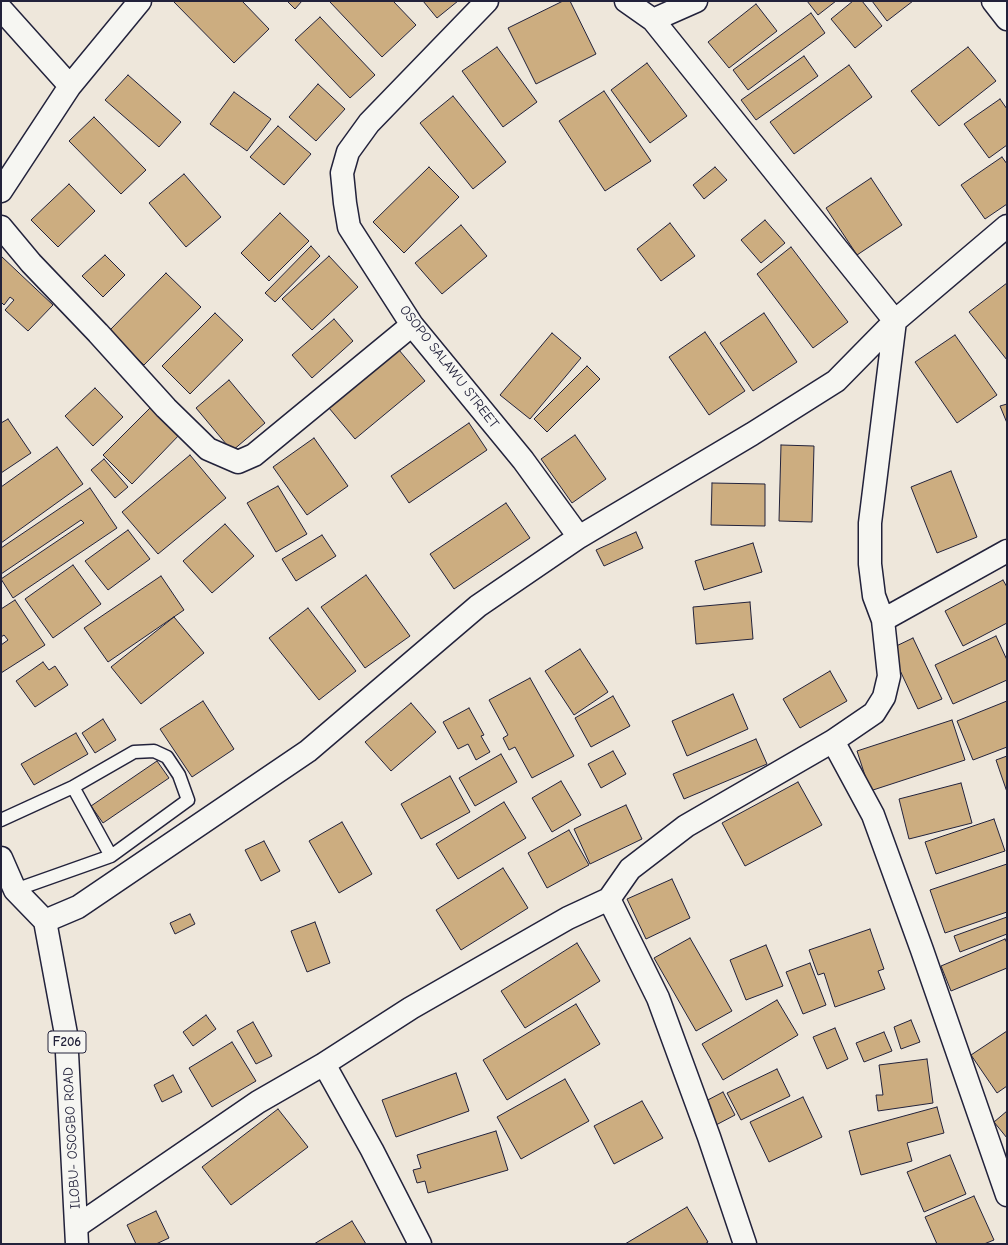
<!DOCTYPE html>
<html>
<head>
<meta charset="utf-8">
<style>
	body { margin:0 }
	#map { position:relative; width:1008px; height:1245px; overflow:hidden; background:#eee7db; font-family:"Comic Neue",sans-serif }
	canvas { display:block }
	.frame { position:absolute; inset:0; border:2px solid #22223b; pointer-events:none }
</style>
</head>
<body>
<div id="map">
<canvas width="1008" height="1245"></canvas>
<div class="frame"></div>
</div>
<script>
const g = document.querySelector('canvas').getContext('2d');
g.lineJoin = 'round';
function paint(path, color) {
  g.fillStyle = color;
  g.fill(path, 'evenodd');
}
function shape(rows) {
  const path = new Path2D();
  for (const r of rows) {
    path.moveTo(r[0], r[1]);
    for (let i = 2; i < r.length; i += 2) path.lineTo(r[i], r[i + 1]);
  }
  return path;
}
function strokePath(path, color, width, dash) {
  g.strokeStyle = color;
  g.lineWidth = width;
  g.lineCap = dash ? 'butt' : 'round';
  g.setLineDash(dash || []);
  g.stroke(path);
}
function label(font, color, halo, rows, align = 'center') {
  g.font = font + ' "Comic Neue",sans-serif';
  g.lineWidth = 3.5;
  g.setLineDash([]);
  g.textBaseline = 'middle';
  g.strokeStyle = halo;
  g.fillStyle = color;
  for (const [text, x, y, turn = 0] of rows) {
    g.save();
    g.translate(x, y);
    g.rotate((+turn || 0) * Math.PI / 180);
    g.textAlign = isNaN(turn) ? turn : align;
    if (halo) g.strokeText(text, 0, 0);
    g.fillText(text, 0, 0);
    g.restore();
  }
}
const building = shape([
	[173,1,242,1,269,29,234,63,173,1],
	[287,1,302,1,295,9,287,1],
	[331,1,393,1,416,25,382,57,330,2,331,1],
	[423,1,458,1,437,18,423,1],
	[563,1,570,1,596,54,536,84,508,28,563,1],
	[807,1,836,1,818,15,807,1],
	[853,1,862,1,882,26,855,48,831,19,853,1],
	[872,1,913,1,887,21,872,1],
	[756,4,777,31,729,68,708,42,756,4],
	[811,13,825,33,748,90,733,70,811,13],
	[320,17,375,75,350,98,295,40,320,17],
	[497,47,537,102,503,127,462,71,497,47],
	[968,47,996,81,939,126,911,91,968,47],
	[804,56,818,76,756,120,741,100,804,56],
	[647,63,687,116,650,143,611,90,647,63],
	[849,65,872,97,794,154,770,122,849,65],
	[128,75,181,122,159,147,105,100,128,75],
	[318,84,345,109,316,141,289,117,318,84],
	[604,91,651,161,605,191,559,121,604,91],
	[234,92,271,119,247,151,210,124,234,92],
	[453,96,506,162,473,189,420,123,453,96],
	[1000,99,1007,109,1007,145,989,158,964,124,1000,99],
	[94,117,146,170,121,194,69,141,94,117],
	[278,126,311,154,284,185,250,157,278,126],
	[1002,157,1007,164,1007,204,985,219,961,185,1002,157],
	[429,167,459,197,404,253,373,222,429,167],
	[715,167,727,180,704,199,693,185,715,167],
	[184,174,221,217,186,247,149,203,184,174],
	[871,178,902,225,857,255,826,208,871,178],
	[69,184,95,211,58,247,31,220,69,184],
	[280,213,309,241,269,281,241,253,280,213],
	[765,220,785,243,761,263,741,240,765,220],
	[670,223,695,256,661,281,637,249,670,223],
	[461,225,487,256,442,294,415,263,461,225],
	[311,246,320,256,275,302,265,293,311,246],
	[791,247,848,322,813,348,757,274,791,247],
	[105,255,125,275,103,297,82,276,105,255],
	[1,256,53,305,28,331,5,310,14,300,10,297,4,305,1,302,1,256],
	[329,256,358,287,312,330,282,299,329,256],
	[166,273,201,307,144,365,109,331,166,273],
	[1007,283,1007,360,969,312,1007,283],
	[215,313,243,340,190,394,162,366,215,313],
	[764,313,797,362,753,391,720,343,764,313],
	[334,319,353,341,312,378,292,355,334,319],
	[705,332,745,391,709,415,669,357,705,332],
	[552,333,581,358,530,419,500,395,552,333],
	[955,335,997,395,957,423,915,362,955,335],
	[399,350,425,381,355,439,329,408,399,350],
	[587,366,600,379,547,432,534,419,587,366],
	[229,380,265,423,232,451,196,408,229,380],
	[95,388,123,417,93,446,65,416,95,388],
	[154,404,182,432,132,484,103,455,154,404],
	[1007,404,1007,423,1000,406,1007,404],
	[8,419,31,453,1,473,1,423,8,419],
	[469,423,487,450,409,503,391,476,469,423],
	[575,435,606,479,572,503,541,459,575,435],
	[314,438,348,486,307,515,273,467,314,438],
	[781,445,814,446,812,522,779,521,781,445],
	[57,447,83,484,1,543,1,487,57,447],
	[190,455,226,498,158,554,122,512,190,455],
	[104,459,128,487,115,498,91,470,104,459],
	[951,471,977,537,937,553,911,487,951,471],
	[712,483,765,484,765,526,711,525,712,483],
	[278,486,307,534,276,552,247,503,278,486],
	[90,488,117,528,13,598,1,579,84,523,81,520,1,574,1,548,90,488],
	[506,503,530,538,454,589,430,554,506,503],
	[225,524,254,556,212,593,183,561,225,524],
	[128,530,150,559,108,590,85,561,128,530],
	[636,532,643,548,604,566,596,550,636,532],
	[322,535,336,556,296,581,282,559,322,535],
	[753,543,762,572,704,590,695,561,753,543],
	[73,565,101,604,53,638,25,599,73,565],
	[366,575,410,636,365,668,321,607,366,575],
	[161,576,184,610,108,662,84,628,161,576],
	[1003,580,1007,587,1007,623,963,646,945,611,1003,580],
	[15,600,45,645,1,673,1,645,8,640,4,635,1,637,1,609,15,600],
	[750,602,753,639,696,644,693,607,750,602],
	[308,608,356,671,319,700,269,638,308,608],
	[174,617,204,653,141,704,111,667,174,617],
	[996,636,1007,660,1007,680,953,704,935,665,996,636],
	[913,638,942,699,918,709,890,649,913,638],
	[580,649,608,692,574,715,545,671,580,649],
	[43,662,49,670,55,666,68,685,35,707,16,681,43,662],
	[830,671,847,701,800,728,783,699,830,671],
	[530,678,574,756,532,778,515,747,509,750,503,738,508,735,489,700,530,678],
	[733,694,748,729,687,756,672,721,733,694],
	[613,696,630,726,591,747,575,718,613,696],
	[203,701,234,749,192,777,160,729,203,701],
	[1007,701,1007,747,973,760,957,721,1007,701],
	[411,703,436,732,391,771,365,742,411,703],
	[469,708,484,735,481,736,490,752,476,760,468,744,458,749,443,722,469,708],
	[103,719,116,740,95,753,82,733,103,719],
	[952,720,965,760,870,791,857,751,952,720],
	[76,733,88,754,34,785,21,764,76,733],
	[756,739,767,764,684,799,673,774,756,739],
	[613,751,626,774,601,788,588,764,613,751],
	[501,754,517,782,475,806,459,778,501,754],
	[1007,756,1007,792,996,760,1007,756],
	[157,761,169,778,103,823,91,806,157,761],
	[450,776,470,812,421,839,401,804,450,776],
	[561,781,581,815,552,832,532,798,561,781],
	[798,782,822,825,745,866,722,823,798,782],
	[961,783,972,823,909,839,899,799,961,783],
	[504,802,526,838,458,879,436,844,504,802],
	[626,805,642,839,590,864,574,829,626,805],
	[994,819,1005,851,936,874,925,842,994,819],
	[342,822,372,874,339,893,309,841,342,822],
	[569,830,589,865,547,888,528,853,569,830],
	[264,841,280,871,261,881,245,850,264,841],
	[1007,864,1007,912,945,933,930,890,1007,864],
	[503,868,528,908,461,950,436,910,503,868],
	[672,879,690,918,646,939,627,899,672,879],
	[190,914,195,924,175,934,170,923,190,914],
	[1007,917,1007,934,960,952,954,936,1007,917],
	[315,922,330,963,307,972,291,931,315,922],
	[870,929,884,969,878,971,885,989,835,1007,824,973,818,975,809,950,870,929],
	[690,938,732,1011,696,1031,654,958,690,938],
	[1005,939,1007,943,1007,968,951,991,941,966,1005,939],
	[577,943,600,981,525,1028,501,991,577,943],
	[766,945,783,986,746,1000,730,960,766,945],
	[810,963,826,1005,803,1014,786,972,810,963],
	[777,1000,798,1035,723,1080,702,1044,777,1000],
	[576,1004,600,1044,507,1100,483,1060,576,1004],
	[206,1015,216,1029,193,1046,183,1032,206,1015],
	[911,1020,920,1042,901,1049,894,1027,911,1020],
	[253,1022,272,1056,256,1064,237,1031,253,1022],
	[835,1028,848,1059,827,1069,813,1037,835,1028],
	[1007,1031,1007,1086,997,1093,971,1055,1007,1031],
	[884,1032,892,1051,864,1062,856,1043,884,1032],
	[232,1042,256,1081,212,1107,189,1068,232,1042],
	[927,1059,933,1103,878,1111,876,1095,883,1095,879,1065,927,1059],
	[777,1069,790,1096,741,1120,727,1093,777,1069],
	[456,1073,469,1111,396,1137,382,1100,456,1073],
	[173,1075,182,1092,162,1102,154,1085,173,1075],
	[565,1079,589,1121,521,1159,497,1117,565,1079],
	[723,1092,735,1115,716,1125,704,1102,723,1092],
	[803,1097,822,1137,769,1162,750,1122,803,1097],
	[642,1101,663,1138,614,1164,594,1126,642,1101],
	[937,1107,944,1133,907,1143,912,1161,861,1175,849,1131,937,1107],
	[278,1109,308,1147,231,1205,202,1167,278,1109],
	[1007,1111,1007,1138,994,1122,1007,1111],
	[496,1131,508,1170,428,1193,425,1181,417,1183,413,1170,421,1168,417,1155,496,1131],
	[950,1155,966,1194,924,1212,907,1172,950,1155],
	[974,1196,994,1240,984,1244,937,1244,925,1217,974,1196],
	[687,1207,708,1242,705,1244,625,1244,687,1207],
	[156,1211,169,1238,156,1244,136,1244,127,1225,156,1211],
	[352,1221,366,1244,314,1244,352,1221]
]);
const lane = shape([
	[73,787,111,856],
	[1,820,73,787,134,752,154,751,167,757,179,775,188,800,111,856,15,890]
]);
const street = shape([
	[487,1,369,123,348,152,342,173,345,203,349,227,412,325,523,460,579,537],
	[626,1,653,20,696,1],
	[993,1,1007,19],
	[1,9,70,86],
	[653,20,895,321,870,523,870,564,874,596,883,620,1007,551],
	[1,191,70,86,140,1],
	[1,227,31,263,98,333,166,408,208,449,238,462,254,455,412,325],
	[833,741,873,815,922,950,1007,1195],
	[609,899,658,998,709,1137,745,1244],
	[45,921,78,907,308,751,478,606,579,537,752,434,836,381,895,321,1007,226],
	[324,1064,372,1150,420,1244],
	[77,1226,258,1102,324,1064,411,1008,568,918,609,899,630,869,686,826,833,741,874,713,884,697,889,676,883,620]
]);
const primary = shape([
	[1,858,15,890,45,921,66,1034,77,1244]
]);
const shields = [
	[67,1042,38]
];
const shieldNames = [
	["F206",67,1042]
];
const streetNames = [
	["OSOPO SALAWU STREET",449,367,52],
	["ILOBU- OSOGBO ROAD",72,1138,-93]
];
paint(building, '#ccad80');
strokePath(building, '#22223b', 1);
strokePath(lane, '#22223b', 15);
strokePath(street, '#22223b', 25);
strokePath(primary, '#22223b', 25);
strokePath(lane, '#f6f6f2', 12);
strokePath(street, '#f6f6f2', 22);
strokePath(primary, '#f6f6f2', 22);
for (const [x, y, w] of shields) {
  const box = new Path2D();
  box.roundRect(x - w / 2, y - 11, w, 22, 3);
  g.fillStyle = '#f6f6f2';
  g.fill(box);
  strokePath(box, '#22223b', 1);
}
label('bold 13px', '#22223b', null, shieldNames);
label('14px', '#22223b', '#f6f6f2', streetNames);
</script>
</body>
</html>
